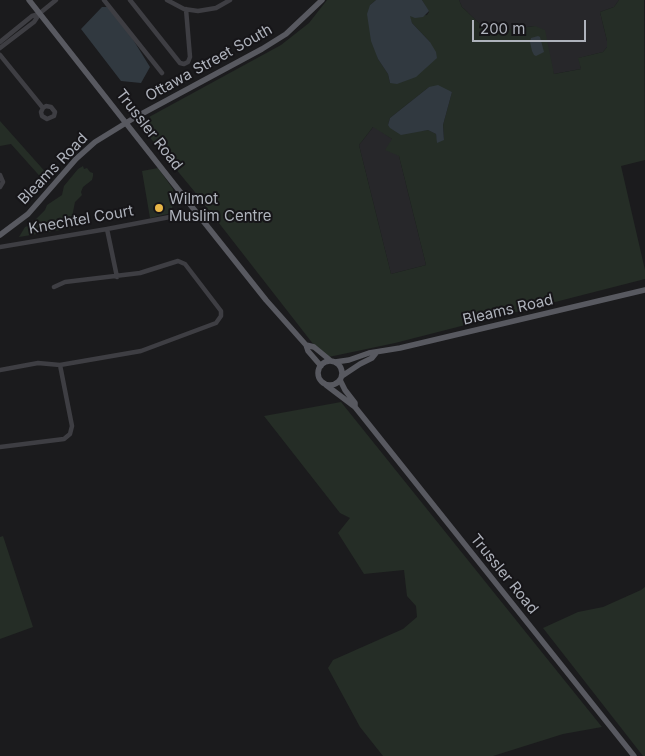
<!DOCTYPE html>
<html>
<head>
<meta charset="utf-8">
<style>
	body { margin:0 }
	#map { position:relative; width:645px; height:756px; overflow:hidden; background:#1b1b1d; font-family:Inter,sans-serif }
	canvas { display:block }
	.scale { position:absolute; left:472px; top:20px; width:114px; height:22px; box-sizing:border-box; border:2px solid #aeb2bb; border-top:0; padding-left:6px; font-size:15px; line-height:18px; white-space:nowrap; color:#aeb2bb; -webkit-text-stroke:4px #161518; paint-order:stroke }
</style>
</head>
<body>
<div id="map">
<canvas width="645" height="756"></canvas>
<div class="scale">200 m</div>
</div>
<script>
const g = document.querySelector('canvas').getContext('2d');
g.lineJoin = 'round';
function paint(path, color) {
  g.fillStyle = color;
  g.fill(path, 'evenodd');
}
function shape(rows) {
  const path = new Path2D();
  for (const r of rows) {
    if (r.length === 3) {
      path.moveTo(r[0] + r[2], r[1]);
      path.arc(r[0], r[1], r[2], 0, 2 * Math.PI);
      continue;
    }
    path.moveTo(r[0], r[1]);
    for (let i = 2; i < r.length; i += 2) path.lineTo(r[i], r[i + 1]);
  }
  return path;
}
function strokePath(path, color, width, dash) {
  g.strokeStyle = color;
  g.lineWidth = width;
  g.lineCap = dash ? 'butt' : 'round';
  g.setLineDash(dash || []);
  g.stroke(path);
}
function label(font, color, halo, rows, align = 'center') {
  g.font = font + ' Inter,sans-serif';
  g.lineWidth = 4;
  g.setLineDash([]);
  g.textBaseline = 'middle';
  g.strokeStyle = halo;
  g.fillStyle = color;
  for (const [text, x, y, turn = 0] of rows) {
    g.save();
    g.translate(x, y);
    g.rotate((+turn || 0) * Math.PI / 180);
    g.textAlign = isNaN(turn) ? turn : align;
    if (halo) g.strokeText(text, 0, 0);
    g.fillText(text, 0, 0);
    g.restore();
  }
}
const built = shape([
	[459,0,619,0,614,7,600,12,607,41,607,47,603,52,579,58,581,69,554,74,535,26,504,30,481,25,462,7],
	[374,126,392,139,399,156,426,265,391,274,359,145]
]);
const green = shape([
	[327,0,376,0,370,5,378,59,388,74,390,83,430,42,412,23,409,16,427,15,429,12,422,0,459,0,462,7,481,25,504,30,535,26,545,30,554,74,581,69,578,58,603,52,607,47,607,41,600,12,614,7,619,0,644,0,645,160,621,166,645,270,645,279,395,343,324,358,194,191,138,123,281,45,309,23],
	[429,87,452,92,443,125,444,140,437,138,436,134,428,130,419,131,388,125,390,118],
	[373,127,392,139,385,150,399,156,426,265,391,274,359,145],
	[0,121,49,176,45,182,11,144,0,146],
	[83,166,84,169,87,168,90,172,93,173,93,176,92,180,83,187,81,192,82,195,75,202,72,217,76,223,73,224,72,228,49,232,41,231,37,234,19,237,25,227,30,225,45,210,47,205,62,195,64,186,78,169],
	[158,168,173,189,172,213,150,218,142,171],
	[341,402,528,635,602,727,563,734,493,756,383,756,360,727,328,668,333,660,403,629,417,617,416,606,407,596,404,570,364,574,338,533,350,518,340,513,264,416],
	[3,536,33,627,0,639,0,537],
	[645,587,645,756,643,756,543,628,578,612,603,607,641,590]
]);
const water = shape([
	[376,0,422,0,429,11,423,17,415,18,410,16,412,23,430,42,436,52,437,58,416,77,397,84,390,83,388,74,378,59,371,41,367,14,370,5],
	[102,7,107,7,124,25,150,67,141,83,121,81,81,29],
	[538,36,540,37,544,52,536,56,534,55,532,51,530,42,531,38],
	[438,85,452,92,443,125,444,140,437,143,436,134,428,130,401,135,390,128,388,125,390,118,429,87]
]);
const minor = shape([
	[104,0,162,73],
	[130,0,180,63,184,64,188,62,190,57,186,9],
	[167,0,184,9,198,11,216,8,230,0],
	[0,42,32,16,39,14],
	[0,48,34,22,40,13,56,0],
	[0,55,43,108,41,112,42,116,47,119,54,116,55,112,51,107,46,106,43,108],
	[0,175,3,182,0,187],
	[107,229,117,277],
	[0,247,107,229,196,212],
	[0,370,38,363,60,365,141,351,216,323,221,316,221,311,185,264,178,261,140,273,65,282,54,287],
	[0,447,64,439,70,434,72,426,60,365]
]);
const major = shape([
	[29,0,196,212,266,300,306,345,308,351,321,366],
	[0,235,28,214,76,159,95,142,134,118,262,49,286,34,322,0],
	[306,345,314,347,331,361],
	[330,373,12],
	[335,362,349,360,369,353,400,348,645,290],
	[342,376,360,364,372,358,376,353],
	[340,380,345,390,355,403,355,407],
	[326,385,355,407,634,756]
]);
const markers = [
	[159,208,5,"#e8b647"]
];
const streetNames = [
	["Ottawa Street South",209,63,-29],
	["Trussler Road",149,130,52],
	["Bleams Road",53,169,-46],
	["Knechtel Court",81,220,-10],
	["Bleams Road",508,310,-13],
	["Trussler Road",504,574,51]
];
const poiNames = [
	["Wilmot",169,199],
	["Muslim Centre",169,216]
];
paint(built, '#27272a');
paint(green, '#252d26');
paint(water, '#313940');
strokePath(minor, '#3e3e43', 4.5);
strokePath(major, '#585960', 5.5);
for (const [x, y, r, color] of markers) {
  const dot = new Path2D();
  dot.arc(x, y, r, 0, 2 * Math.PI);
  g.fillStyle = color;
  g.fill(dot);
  strokePath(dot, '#161518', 2);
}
label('15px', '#aeb2bb', '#161518', streetNames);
label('15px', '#aeb2bb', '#161518', poiNames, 'left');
</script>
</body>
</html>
